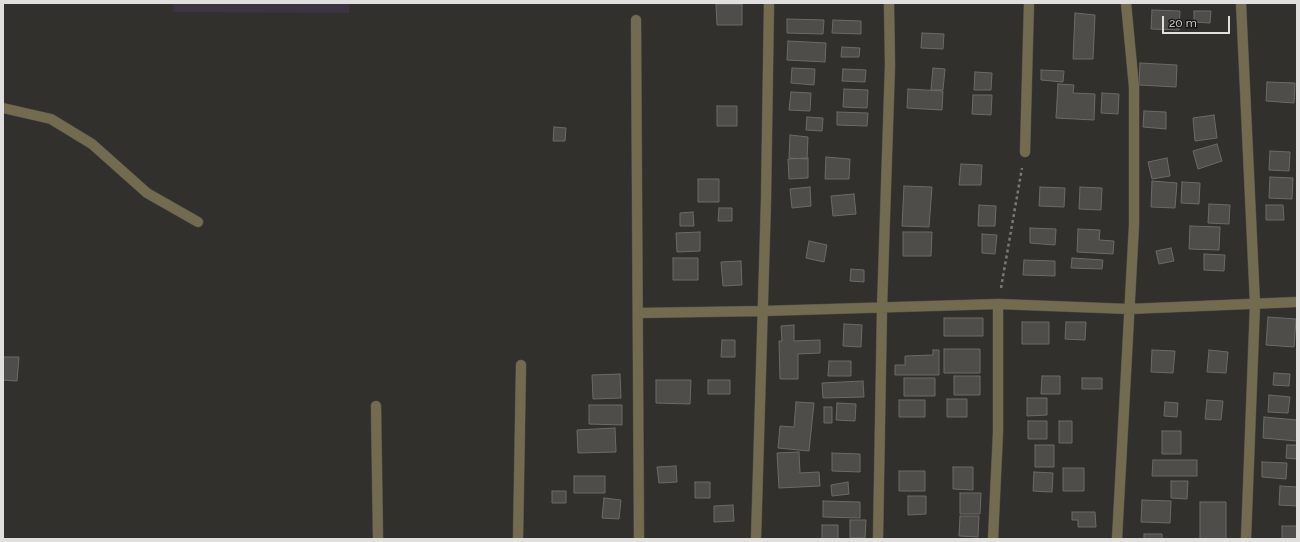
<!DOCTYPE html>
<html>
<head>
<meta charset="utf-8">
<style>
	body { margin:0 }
	#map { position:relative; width:1300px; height:542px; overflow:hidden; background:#32302d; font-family:Raleway,sans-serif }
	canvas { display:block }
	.frame { position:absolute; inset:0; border:4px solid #e0dfdd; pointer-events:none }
	.scale { position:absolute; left:1162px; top:16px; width:68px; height:18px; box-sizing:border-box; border:2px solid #e0dfdd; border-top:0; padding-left:5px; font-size:12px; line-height:14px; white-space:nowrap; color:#e0dfdd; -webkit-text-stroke:3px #191817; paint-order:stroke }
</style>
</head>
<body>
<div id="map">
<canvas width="1300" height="542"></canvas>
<div class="frame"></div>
<div class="scale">20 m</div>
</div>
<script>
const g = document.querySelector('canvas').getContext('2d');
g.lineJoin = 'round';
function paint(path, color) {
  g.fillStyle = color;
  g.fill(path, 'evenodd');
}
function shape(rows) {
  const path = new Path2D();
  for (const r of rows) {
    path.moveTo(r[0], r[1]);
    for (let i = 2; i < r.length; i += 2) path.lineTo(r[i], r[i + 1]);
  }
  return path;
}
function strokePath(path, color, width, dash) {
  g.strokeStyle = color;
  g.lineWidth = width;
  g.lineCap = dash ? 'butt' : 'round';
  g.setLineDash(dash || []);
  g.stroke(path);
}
const education = shape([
	[173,3,349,3,349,13,173,12]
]);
const building = shape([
	[716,4,742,4,742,25,717,25,716,4],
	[1152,10,1180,11,1179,30,1151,29,1152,10],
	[1194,11,1211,11,1210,23,1194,22,1194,11],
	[1075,13,1095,15,1093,59,1073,59,1075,13],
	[787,19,824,20,823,34,787,33,787,19],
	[833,20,861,21,861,34,832,33,833,20],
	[922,33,944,34,943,49,921,48,922,33],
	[788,41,826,43,825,62,787,60,788,41],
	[842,47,860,48,859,57,841,57,842,47],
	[1140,63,1177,65,1176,87,1139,85,1140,63],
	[792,68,815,69,814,85,791,83,792,68],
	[933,68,945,69,943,90,931,90,933,68],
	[843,69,866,70,865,82,842,81,843,69],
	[1041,70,1064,71,1063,82,1041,80,1041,70],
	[975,72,992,73,991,90,974,90,975,72],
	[1267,82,1295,83,1294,103,1266,101,1267,82],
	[1058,84,1074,85,1073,93,1095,94,1094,120,1056,118,1058,84],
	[844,89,868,90,867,108,843,107,844,89],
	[908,89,943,91,942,110,907,108,908,89],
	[791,92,811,93,810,111,789,110,791,92],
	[1102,93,1119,94,1118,114,1101,113,1102,93],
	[973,95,992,95,991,115,972,114,973,95],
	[717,106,737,106,737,126,717,126,717,106],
	[1144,111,1166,112,1166,129,1143,127,1144,111],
	[837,112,868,113,867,126,837,125,837,112],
	[1214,115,1217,138,1195,141,1193,118,1214,115],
	[807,117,823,118,822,131,806,130,807,117],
	[554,127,566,128,565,141,553,141,554,127],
	[790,135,808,137,807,159,789,158,790,135],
	[1217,144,1222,161,1198,169,1193,151,1217,144],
	[1270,151,1290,152,1289,171,1269,170,1270,151],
	[826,157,850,159,849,179,825,179,826,157],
	[808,158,808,178,789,179,788,159,808,158],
	[1167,158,1170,176,1152,179,1148,162,1167,158],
	[961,164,982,165,981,185,959,185,961,164],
	[1270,177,1293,178,1292,199,1269,198,1270,177],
	[698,179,719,179,719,202,698,202,698,179],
	[1152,181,1177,183,1175,208,1151,207,1152,181],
	[1182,182,1200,183,1199,204,1181,203,1182,182],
	[904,186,932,187,929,227,902,226,904,186],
	[810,187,811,206,792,208,790,189,810,187],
	[1040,187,1065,188,1064,207,1039,206,1040,187],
	[1080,187,1102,188,1101,210,1079,209,1080,187],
	[854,194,856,214,833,216,831,196,854,194],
	[1209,204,1230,205,1229,224,1208,223,1209,204],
	[979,205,996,206,995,226,978,226,979,205],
	[1266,205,1283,205,1284,220,1266,220,1266,205],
	[719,208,732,208,732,221,718,221,719,208],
	[693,212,694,226,680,226,680,213,693,212],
	[1190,226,1220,227,1219,250,1189,249,1190,226],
	[1030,228,1056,229,1055,245,1030,243,1030,228],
	[1078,229,1100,230,1099,240,1114,241,1113,254,1077,252,1078,229],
	[700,232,700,251,677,252,676,233,700,232],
	[903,232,932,232,931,256,903,256,903,232],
	[982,234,997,235,995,254,982,253,982,234],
	[809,241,827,245,824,262,806,258,809,241],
	[1171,248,1174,261,1159,264,1156,251,1171,248],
	[1204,254,1225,255,1224,271,1204,270,1204,254],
	[673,258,698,258,698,280,673,280,673,258],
	[1072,258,1103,260,1102,269,1071,268,1072,258],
	[1024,260,1055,261,1055,276,1023,275,1024,260],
	[741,261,742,285,723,286,721,262,741,261],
	[851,269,864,270,864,282,850,281,851,269],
	[1268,317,1296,319,1294,347,1266,345,1268,317],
	[944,318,983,318,983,336,944,336,944,318],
	[1022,322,1049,322,1049,344,1022,344,1022,322],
	[1066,322,1086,322,1085,340,1065,339,1066,322],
	[844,324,862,325,861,347,843,346,844,324],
	[794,325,794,341,820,340,820,353,798,354,798,379,780,379,779,341,782,341,781,326,794,325],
	[722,340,735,340,735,357,721,357,722,340],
	[944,349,980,349,980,373,944,373,944,349],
	[933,350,939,350,939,375,895,375,895,365,905,365,905,356,933,355,933,350],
	[1152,350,1175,351,1173,373,1151,372,1152,350],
	[1209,350,1228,352,1226,373,1207,372,1209,350],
	[3,357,19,357,17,381,3,380,3,357],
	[829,361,851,361,851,376,828,376,829,361],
	[1274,373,1290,374,1289,386,1273,385,1274,373],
	[620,374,621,398,593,399,592,375,620,374],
	[954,376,980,376,980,395,954,395,954,376],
	[1042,376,1060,376,1060,394,1041,394,1042,376],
	[904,378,935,378,935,396,904,396,904,378],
	[1082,378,1102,378,1102,389,1082,389,1082,378],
	[656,380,691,380,690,404,656,403,656,380],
	[708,380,730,380,730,394,708,394,708,380],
	[863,381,864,397,823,398,822,383,863,381],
	[1269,395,1290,397,1288,413,1268,412,1269,395],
	[1027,398,1047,398,1047,415,1027,416,1027,398],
	[947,399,967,399,967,417,947,417,947,399],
	[899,400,925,400,925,417,899,417,899,400],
	[1207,400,1223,401,1221,420,1205,419,1207,400],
	[796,402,814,403,809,451,778,448,780,426,794,427,796,402],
	[1165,402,1178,403,1177,417,1164,416,1165,402],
	[837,403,856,404,855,421,836,420,837,403],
	[589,405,622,405,622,425,589,424,589,405],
	[824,407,832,407,832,423,824,423,824,407],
	[1264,417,1297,420,1297,441,1263,438,1264,417],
	[1028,421,1047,421,1047,439,1028,439,1028,421],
	[1059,421,1072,421,1072,443,1059,443,1059,421],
	[615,428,616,452,578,453,577,430,615,428],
	[1162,431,1181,431,1181,454,1162,454,1162,431],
	[1035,445,1054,445,1054,467,1035,467,1035,445],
	[1287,445,1297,445,1297,459,1286,458,1287,445],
	[799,452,800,473,819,472,820,486,779,488,777,453,799,452],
	[832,453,860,454,860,472,832,471,832,453],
	[1153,460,1197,460,1197,476,1152,476,1153,460],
	[1262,462,1287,463,1286,479,1262,477,1262,462],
	[676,466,677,482,659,483,657,467,676,466],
	[953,467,973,467,973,490,953,489,953,467],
	[1063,468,1084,468,1084,491,1063,491,1063,468],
	[899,471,925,471,925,491,899,491,899,471],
	[1034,472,1053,473,1052,492,1033,491,1034,472],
	[574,476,605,476,605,493,574,493,574,476],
	[1171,481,1188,481,1187,499,1171,498,1171,481],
	[695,482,710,482,710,498,695,498,695,482],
	[848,482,849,494,832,496,831,485,848,482],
	[1280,486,1297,487,1297,506,1279,505,1280,486],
	[552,491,566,491,566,503,552,503,552,491],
	[960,493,981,493,980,514,960,514,960,493],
	[908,496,926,496,926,514,908,515,908,496],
	[604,498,621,500,619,519,602,518,604,498],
	[1142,500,1171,501,1170,523,1141,522,1142,500],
	[823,501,860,502,860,518,823,517,823,501],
	[1200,502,1226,502,1226,539,1200,539,1200,502],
	[733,505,734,521,714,522,714,506,733,505],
	[1072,512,1095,512,1096,527,1078,527,1078,520,1072,520,1072,512],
	[960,516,979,516,978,537,959,536,960,516],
	[850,520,866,520,865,538,850,538,850,520],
	[822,525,838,525,838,539,822,539,822,525],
	[1282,526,1297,526,1297,539,1282,539,1282,526],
	[1144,534,1162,534,1162,539,1144,539,1144,534]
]);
const path = shape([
	[1001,288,1022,168]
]);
const service = shape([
	[3,108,51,119,92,144,147,193,198,222]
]);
const minor = shape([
	[1241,3,1255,304,1246,539],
	[636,20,639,539],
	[1025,152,1029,3],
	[638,313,763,311,998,304,1129,309,1297,302],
	[376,406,378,539],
	[518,539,521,365],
	[756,539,766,200,769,3],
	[878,539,882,308,890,65,889,3],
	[993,539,998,432,998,304],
	[1117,539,1134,225,1134,87,1126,3]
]);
paint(education, '#3d3443');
paint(building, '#4f4d49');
strokePath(building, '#6c6a66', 1);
strokePath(service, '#4e4c49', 11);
strokePath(minor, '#4e4c49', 11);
strokePath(path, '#7a7875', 2.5, [3, 3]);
strokePath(service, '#726b50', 10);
strokePath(minor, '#726b50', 10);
</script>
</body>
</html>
